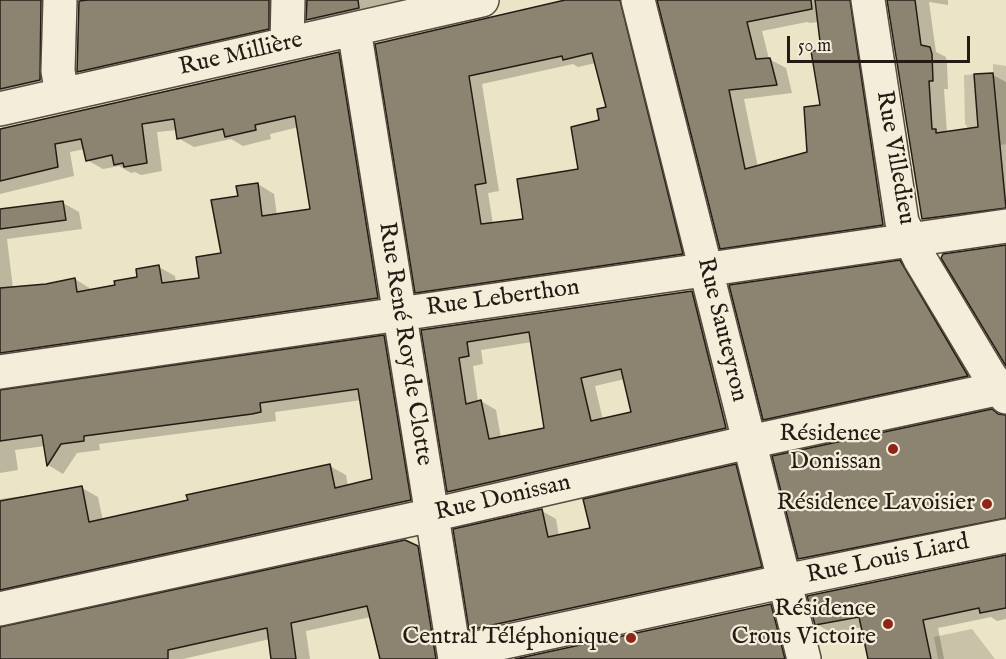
<!DOCTYPE html>
<html>
<head>
<meta charset="utf-8">
<style>
	body { margin:0 }
	#map { position:relative; width:1006px; height:659px; overflow:hidden; background:#ece4c6; font-family:"IM FELL English",serif }
	canvas { display:block }
	.scale { position:absolute; left:787px; top:36px; width:183px; height:27px; box-sizing:border-box; border:3px solid #251b14; border-top:0; padding-left:8px; font-size:18px; line-height:21px; white-space:nowrap; color:#251b14; -webkit-text-stroke:4px #f3edda; paint-order:stroke }
</style>
</head>
<body>
<div id="map">
<canvas width="1006" height="659"></canvas>
<div class="scale">50 m</div>
</div>
<script>
const g = document.querySelector('canvas').getContext('2d');
g.lineJoin = 'round';
function paint(path, color) {
  g.fillStyle = color;
  g.fill(path, 'evenodd');
}
function shape(rows) {
  const path = new Path2D();
  for (const r of rows) {
    path.moveTo(r[0], r[1]);
    for (let i = 2; i < r.length; i += 2) path.lineTo(r[i], r[i + 1]);
  }
  return path;
}
function strokePath(path, color, width, dash) {
  g.strokeStyle = color;
  g.lineWidth = width;
  g.lineCap = dash ? 'butt' : 'round';
  g.setLineDash(dash || []);
  g.stroke(path);
}
function label(font, color, halo, rows, align = 'center') {
  g.font = font + ' "IM FELL English",serif';
  g.lineWidth = 4.5;
  g.setLineDash([]);
  g.textBaseline = 'middle';
  g.strokeStyle = halo;
  g.fillStyle = color;
  for (const [text, x, y, turn = 0] of rows) {
    g.save();
    g.translate(x, y);
    g.rotate((+turn || 0) * Math.PI / 180);
    g.textAlign = isNaN(turn) ? turn : align;
    if (halo) g.strokeText(text, 0, 0);
    g.fillText(text, 0, 0);
    g.restore();
  }
}
const green = shape([
	[993,64,1006,66,1006,144,980,149,978,127,968,128,965,124,964,75,993,73],
	[972,629,995,659,938,659,934,637]
]);
const shadow = shape([
	[0,0,60,0,55,89,0,101],
	[80,0,287,0,284,38,94,80,79,71],
	[308,0,450,0,323,28,308,19],
	[571,0,635,0,696,261,431,300,417,292,377,45],
	[596,63,608,108,580,170,524,220,493,224,488,193,499,191,482,84,573,64,578,67],
	[659,0,868,0,899,233,737,257,721,248],
	[807,22,810,23,819,22,823,51,822,107,809,153,758,167,744,99,792,93,786,68,769,59,762,31],
	[888,0,948,0,948,5,929,2,936,52,946,57,947,64,948,89,944,89,947,133,980,128,993,75,1006,82,1006,218,939,228,923,218],
	[338,54,354,63,393,307,0,372,0,211,63,203,79,212,82,229,7,239,13,288,46,285,75,279,91,289,91,291,117,286,139,278,159,267,175,276,176,283,201,279,223,255,240,198,258,184,274,194,277,216,312,210,299,127,270,134,271,139,243,146,231,139,194,147,178,138,177,130,157,132,162,171,141,175,135,172,131,173,119,166,103,169,87,160,85,149,70,152,74,176,0,194,0,131],
	[900,262,915,271,983,385,780,428,764,419],
	[692,292,706,301,741,436,463,500,449,491,423,331],
	[532,342,545,429,501,438,496,410,481,401,478,402,473,366,483,364,481,350],
	[625,379,633,414,603,420,595,386],
	[384,337,400,346,426,509,0,609,0,499,82,488,98,497,103,521,330,466,346,475,348,486,373,480,362,400,275,412,276,421,269,422,99,444,100,450,77,453,63,474,48,465,45,446,15,450,18,470,0,473,0,392],
	[1006,419,1006,529,815,567,800,558],
	[735,466,749,474,775,575,485,638,471,630,542,511,556,519,559,536,591,529],
	[417,547,434,557,450,659,379,659,378,655,380,654,371,617,306,631,310,659,273,659,270,639,183,659,0,659,0,629],
	[1006,557,1006,619,997,621,991,617,938,628,944,659,870,659,863,627,832,633,816,624],
	[770,605,786,614,798,659,522,659]
]);
const building = shape([
	[0,0,41,0,40,80,0,89,0,0],
	[88,0,269,0,269,29,77,72,79,1,88,0],
	[307,0,358,0,359,8,306,20,307,0],
	[565,0,620,0,683,254,415,293,375,44,565,0],
	[592,53,606,107,597,109,599,120,571,127,578,169,517,179,523,219,481,224,475,185,486,183,469,76,562,56,563,60,592,53],
	[657,0,811,0,812,9,747,22,756,59,770,58,777,85,729,90,745,169,807,152,804,107,820,105,811,51,821,50,815,0,850,0,883,225,720,249,657,0],
	[887,0,915,0,921,45,930,47,932,54,933,81,929,81,932,129,936,129,936,133,978,127,974,74,993,73,1006,208,922,219,887,0],
	[339,52,378,298,0,353,0,288,46,284,75,278,77,292,115,285,114,281,137,277,136,269,159,265,162,283,199,278,196,257,221,253,211,200,238,196,236,186,258,183,262,216,310,209,295,116,255,125,256,130,225,137,223,129,177,139,174,119,142,124,147,163,124,167,123,163,114,165,112,155,86,161,81,139,55,144,58,167,0,181,0,129,339,52],
	[63,201,66,220,0,229,0,209,63,201],
	[1006,245,1006,366,941,258,943,254,1006,245],
	[900,260,968,376,763,420,729,285,900,260],
	[692,291,726,428,447,492,421,330,692,291],
	[529,332,544,428,489,439,481,400,466,404,459,358,469,356,467,342,529,332],
	[621,369,631,412,591,421,581,378,621,369],
	[384,335,411,500,0,590,0,501,82,486,89,522,188,500,186,495,330,464,335,488,372,479,358,389,260,403,261,412,252,414,84,436,84,441,61,444,47,466,42,435,0,441,0,390,384,335],
	[992,409,998,414,1006,415,1006,518,798,559,772,456,992,409],
	[736,464,762,567,469,630,453,529,542,509,548,537,590,528,583,499,736,464],
	[405,540,418,546,436,659,380,659,367,606,291,623,296,659,271,659,267,628,168,650,168,659,0,659,0,627,405,540],
	[1006,555,1006,608,980,613,979,608,923,620,931,659,868,659,859,617,815,625,807,596,1006,555],
	[771,604,785,659,515,659,771,604]
]);
const minor = shape([
	[60,0,58,71,62,95],
	[638,0,804,659],
	[868,0,902,222,920,259,990,376,1006,397],
	[354,29,455,659],
	[287,44,288,0],
	[0,109,482,0],
	[0,372,1006,226],
	[0,609,432,515,749,442,1006,387],
	[454,653,800,578,1006,536]
]);
const markers = [
	[893,449,6,"#8f2418"],
	[987,504,6,"#8f2418"],
	[888,624,6,"#8f2418"],
	[631,638,6,"#8f2418"]
];
const streetNames = [
	["Rue Millière",241,55,-13],
	["Rue Villedieu",894,158,80],
	["Rue Leberthon",503,299,-8],
	["Rue Sauteyron",721,330,76],
	["Rue René Roy de Clotte",404,344,81],
	["Rue Donissan",503,499,-13],
	["Rue Louis Liard",888,560,-12]
];
const poiNames = [
	["Résidence",881,435],
	["Donissan",881,463],
	["Résidence Lavoisier",975,504],
	["Résidence",876,610],
	["Crous Victoire",876,638],
	["Central Téléphonique",619,638]
];
paint(green, '#cac2a8');
paint(shadow, '#0003');
paint(building, '#8c8471');
strokePath(building, '#251b14', 1.5);
strokePath(minor, '#574d40', 36);
strokePath(minor, '#f3edda', 33);
for (const [x, y, r, color] of markers) {
  const dot = new Path2D();
  dot.arc(x, y, r, 0, 2 * Math.PI);
  g.fillStyle = color;
  g.fill(dot);
  strokePath(dot, '#f3edda', 2);
}
label('24px', '#251b14', '#f3edda', streetNames);
label('24px', '#251b14', '#f3edda', poiNames, 'right');
</script>
</body>
</html>
